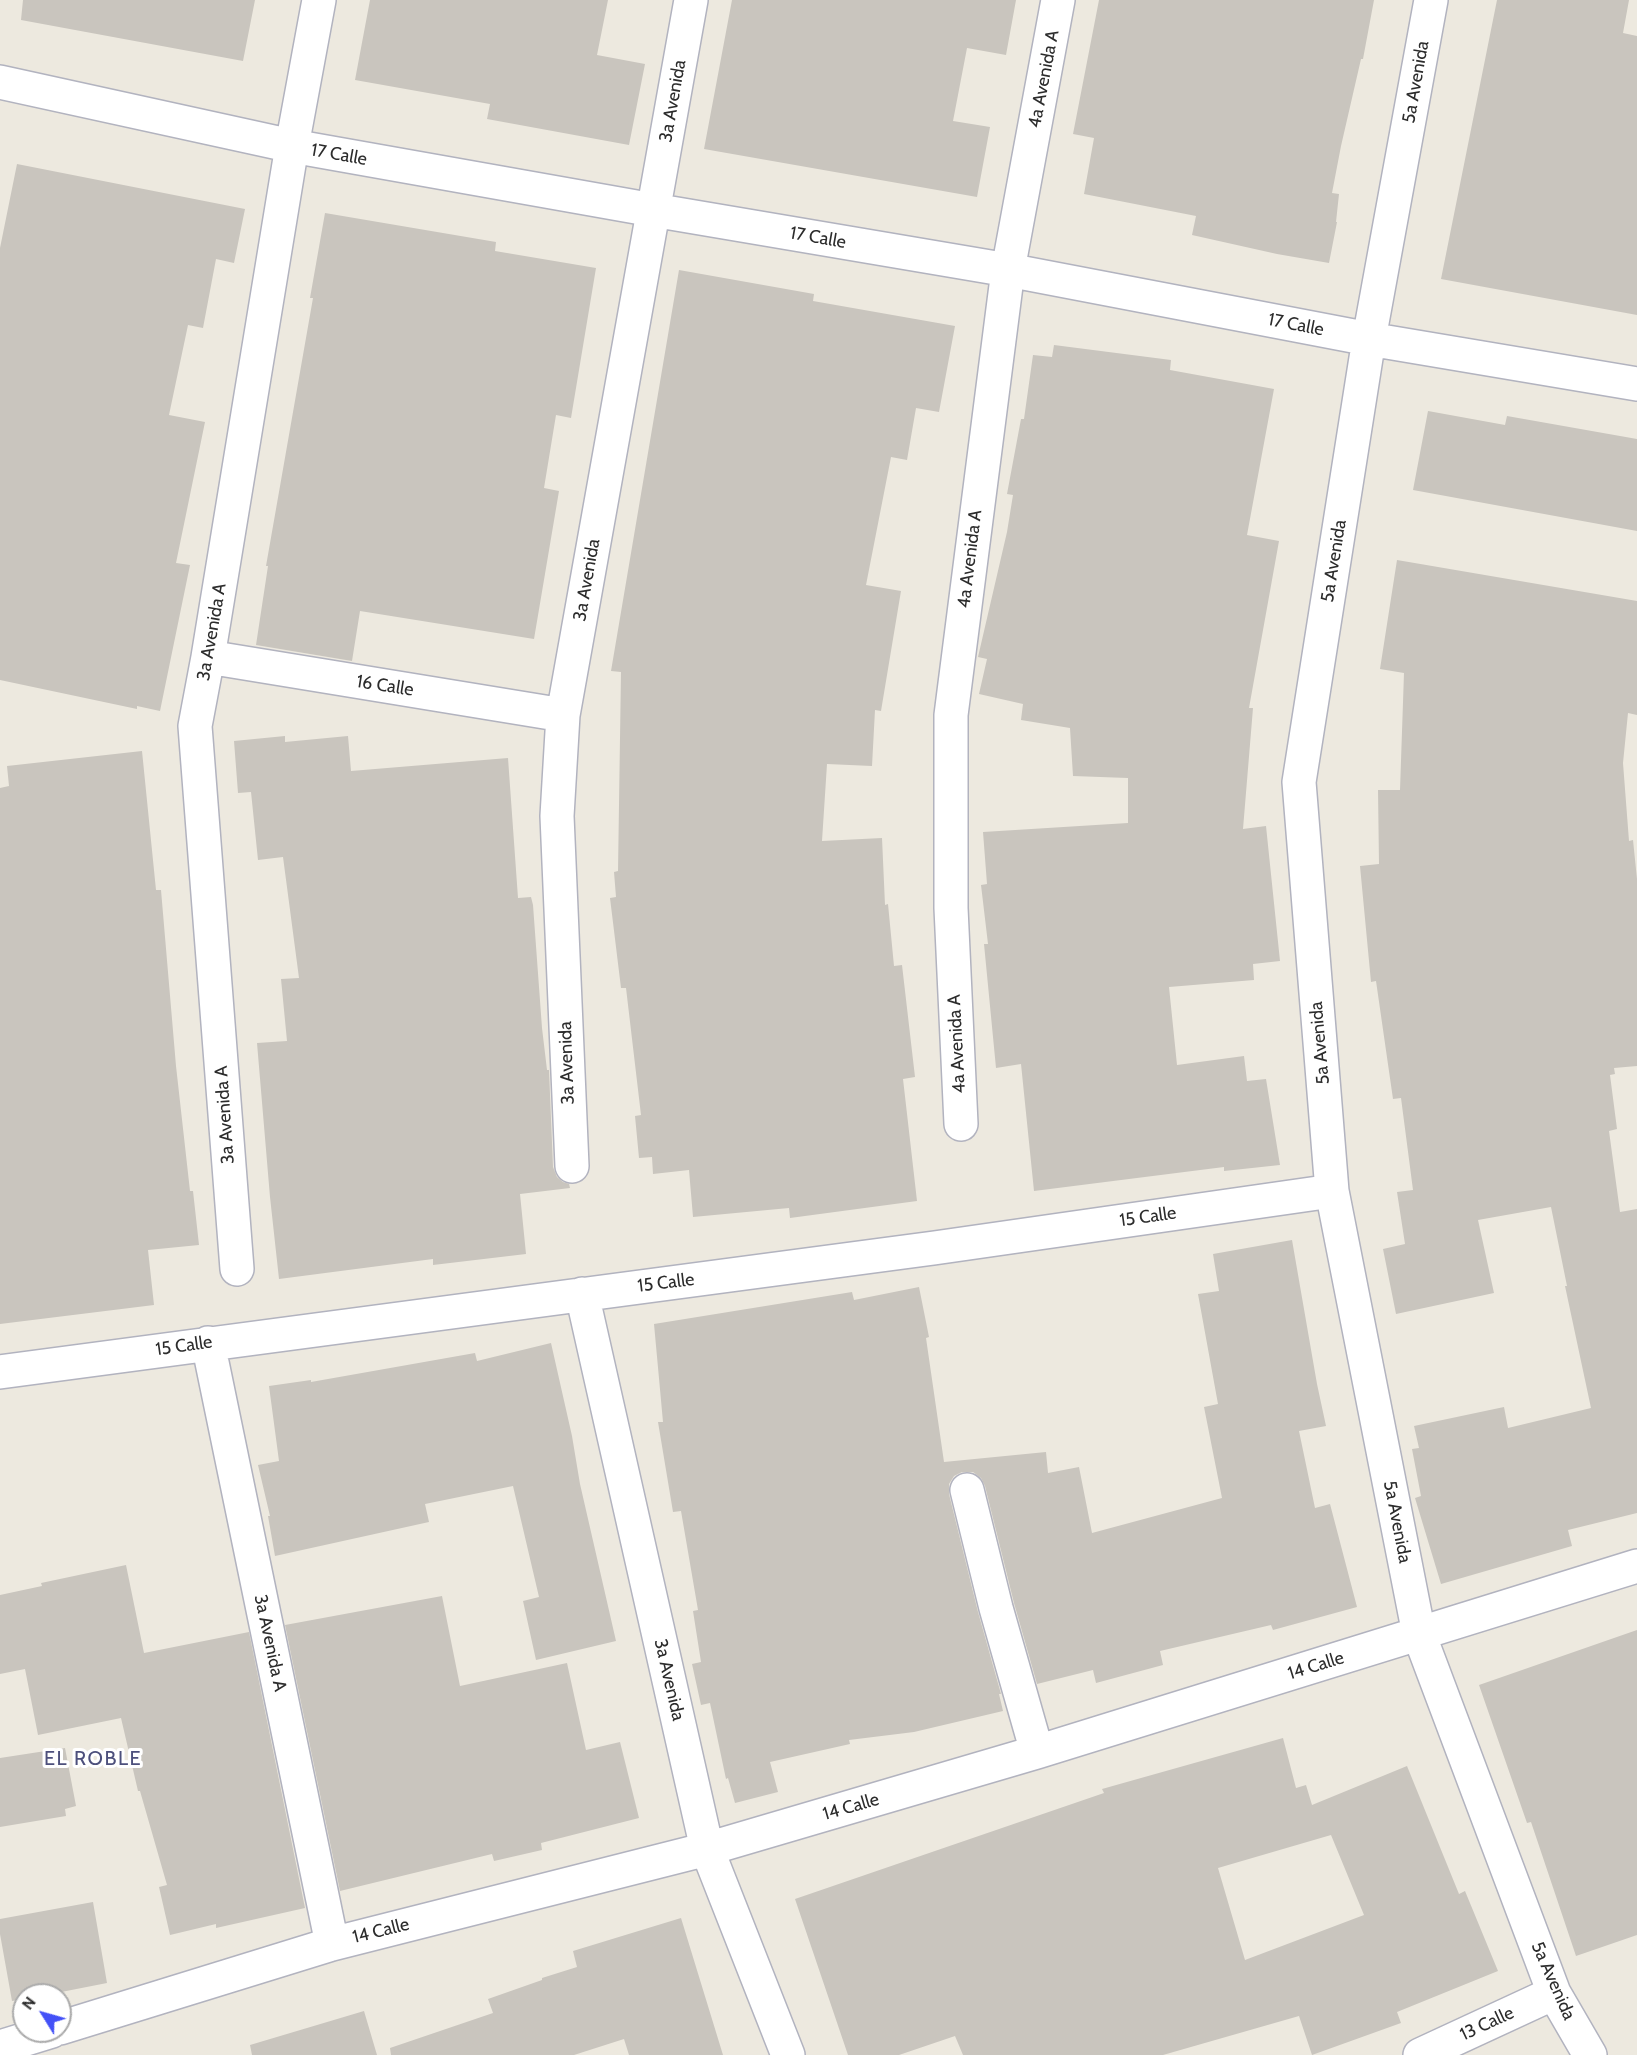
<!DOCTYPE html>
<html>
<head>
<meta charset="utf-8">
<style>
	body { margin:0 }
	#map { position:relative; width:1637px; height:2055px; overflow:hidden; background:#ede9df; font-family:Cabin,sans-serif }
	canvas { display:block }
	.north { position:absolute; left:12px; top:1983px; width:60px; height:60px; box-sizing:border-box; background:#fff; border:2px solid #ababab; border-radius:50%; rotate:307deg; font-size:16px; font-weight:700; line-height:24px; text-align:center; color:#2c2c2c }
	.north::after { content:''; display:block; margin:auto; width:21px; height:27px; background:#4351f7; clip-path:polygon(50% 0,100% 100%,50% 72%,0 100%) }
</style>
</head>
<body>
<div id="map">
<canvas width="1637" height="2055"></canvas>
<div class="north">N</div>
</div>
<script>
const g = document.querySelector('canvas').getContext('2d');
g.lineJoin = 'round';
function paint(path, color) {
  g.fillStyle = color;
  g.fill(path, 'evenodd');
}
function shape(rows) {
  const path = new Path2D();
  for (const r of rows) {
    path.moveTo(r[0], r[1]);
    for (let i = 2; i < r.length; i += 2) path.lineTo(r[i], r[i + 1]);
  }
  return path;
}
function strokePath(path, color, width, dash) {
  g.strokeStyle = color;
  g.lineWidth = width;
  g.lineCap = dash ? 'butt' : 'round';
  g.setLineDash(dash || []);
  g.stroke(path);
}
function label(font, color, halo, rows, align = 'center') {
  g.font = font + ' Cabin,sans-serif';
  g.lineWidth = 6;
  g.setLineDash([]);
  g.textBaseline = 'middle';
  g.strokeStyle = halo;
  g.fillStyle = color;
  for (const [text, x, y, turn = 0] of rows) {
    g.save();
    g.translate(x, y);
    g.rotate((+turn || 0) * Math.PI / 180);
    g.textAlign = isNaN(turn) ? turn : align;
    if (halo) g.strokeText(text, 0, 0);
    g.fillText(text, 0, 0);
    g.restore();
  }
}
const building = shape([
	[23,0,255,0,243,61,21,20],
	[370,0,608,0,597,55,645,64,629,145,487,119,490,104,355,80],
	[732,0,1016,0,1006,55,967,48,953,121,990,127,977,197,704,149],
	[1099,0,1374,0,1363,59,1361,59,1341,146,1332,193,1339,194,1336,222,1337,222,1329,263,1277,254,1192,235,1196,216,1084,194,1094,138,1073,134],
	[1497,0,1629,0,1623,33,1637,36,1637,315,1441,279],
	[17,164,245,209,234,263,216,259,203,328,188,325,169,415,205,422,176,563,190,565,160,711,137,706,137,709,0,680,0,248],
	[325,213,496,242,495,251,596,268,571,418,556,415,544,488,559,491,534,639,360,611,352,661,256,645,268,566,266,566,313,298,310,298],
	[679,270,814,294,813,301,955,326,939,412,916,408,907,460,891,457,866,585,901,591,881,711,875,710,872,766,827,764,822,841,882,838,885,905,888,904,894,966,902,965,915,1077,903,1079,917,1201,790,1218,789,1208,693,1217,689,1170,653,1174,652,1157,639,1158,635,1116,641,1115,626,988,621,988,610,898,616,897,614,872,618,871,621,672,611,671],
	[1054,345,1171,360,1170,370,1274,389,1247,535,1279,541,1249,708,1253,708,1243,829,1266,826,1280,961,1253,964,1254,980,1169,987,1177,1065,1244,1056,1247,1081,1266,1079,1280,1165,1224,1171,1224,1167,1034,1191,1021,1064,996,1068,984,944,988,944,981,885,987,884,983,832,1128,823,1128,778,1073,776,1070,728,1021,720,1023,704,979,694,987,659,978,657,1007,532,1013,495,1007,494,1021,419,1024,419,1033,355,1052,357],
	[1428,411,1505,425,1507,416,1637,439,1637,531,1413,490],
	[1397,560,1637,601,1637,715,1628,713,1623,763,1629,841,1633,840,1637,879,1637,1066,1614,1068,1615,1074,1610,1075,1617,1129,1609,1131,1620,1212,1637,1209,1637,1513,1568,1530,1572,1546,1441,1584,1415,1498,1421,1496,1412,1449,1419,1448,1414,1426,1504,1407,1508,1428,1591,1408,1565,1286,1567,1286,1551,1207,1478,1220,1494,1293,1396,1314,1383,1249,1405,1244,1397,1192,1413,1190,1401,1098,1393,1099,1376,981,1371,982,1360,866,1379,864,1378,790,1400,790,1404,673,1380,669],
	[285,736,285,742,348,736,351,771,508,758,518,898,531,897,533,905,542,1028,547,1070,549,1070,553,1167,557,1177,563,1182,569,1184,570,1188,520,1194,526,1254,433,1265,433,1259,279,1279,270,1197,257,1043,287,1041,281,979,299,978,283,857,258,860,251,792,238,793,234,741],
	[142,751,156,890,161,890,176,1066,190,1191,193,1191,199,1245,148,1250,154,1305,0,1324,0,788,9,786,7,766],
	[1292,1240,1317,1384,1326,1426,1299,1431,1315,1508,1330,1504,1357,1607,1273,1630,1271,1625,1160,1651,1163,1665,1096,1683,1093,1670,1037,1684,1014,1603,985,1486,981,1478,973,1472,962,1472,954,1476,949,1484,949,1494,978,1612,1001,1694,999,1694,1003,1711,914,1732,849,1740,850,1744,770,1762,778,1792,735,1803,728,1778,726,1779,710,1703,701,1705,692,1664,701,1662,693,1611,698,1610,681,1511,673,1512,658,1422,663,1422,654,1324,852,1292,854,1300,919,1287,929,1337,926,1338,944,1462,1046,1452,1048,1473,1079,1467,1092,1533,1222,1498,1204,1407,1218,1404,1198,1294,1219,1291,1213,1254],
	[551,1343,572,1436,580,1484,616,1641,536,1660,523,1601,539,1597,513,1486,425,1504,429,1522,275,1556,268,1516,270,1516,258,1465,279,1461,269,1386,311,1380,311,1382,475,1353,477,1361],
	[126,1565,144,1653,249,1632,305,1908,216,1928,216,1924,170,1935,159,1887,167,1885,140,1791,138,1791,121,1718,38,1735,25,1669,0,1674,0,1595,42,1586,41,1583],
	[442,1596,460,1686,567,1663,586,1750,620,1742,639,1818,541,1843,542,1850,494,1861,492,1854,340,1891,285,1625],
	[1637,1630,1637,1935,1576,1956,1531,1822,1527,1823,1479,1685],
	[1283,1738,1296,1788,1306,1785,1312,1805,1407,1766,1459,1894,1465,1891,1498,1971,1397,2012,1401,2023,1312,2055,1299,2016,1163,2055,963,2055,955,2036,899,2055,848,2055,795,1899,1104,1793,1102,1789],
	[1331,1835,1364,1915,1245,1960,1218,1868],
	[65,1748,76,1806,65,1809,66,1816,0,1827,0,1758],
	[93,1902,107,1983,46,1995,24,1995,24,1999,12,2001,0,1934,0,1919],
	[681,1918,723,2055,629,2055,624,2039,574,2055,391,2055,390,2048,493,2013,488,1999,542,1980,542,1978,577,1967,573,1951],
	[364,2011,377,2055,252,2055,250,2045]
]);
const street = shape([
	[1431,0,1369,339,1299,782,1332,1191,1419,1634,1554,1993,1590,2055],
	[0,82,292,146,653,210,1008,270,1369,339,1637,384],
	[208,657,563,715],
	[961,1124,951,908,951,715,1008,270,1058,0],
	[572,1166,557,816,563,715,691,0],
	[237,1269,195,726,208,657,292,146,319,0],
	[582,1294,707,1849,788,2055],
	[208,1343,332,1944],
	[0,1372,934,1248,1332,1191],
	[967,1490,996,1608,1037,1752],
	[60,2028,332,1944,707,1849,1037,1752,1637,1566],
	[0,2047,52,2031],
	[1420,2055,1554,1993]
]);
const streetNames = [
	["4a Avenida A",1044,79,-79],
	["5a Avenida",1416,82,-80],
	["3a Avenida",673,101,-80],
	["17 Calle",339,155,10],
	["17 Calle",818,238,10],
	["17 Calle",1296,325,11],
	["4a Avenida A",970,559,-83],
	["5a Avenida",1334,561,-81],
	["3a Avenida",587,580,-80],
	["3a Avenida A",212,632,-80],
	["16 Calle",385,686,9],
	["5a Avenida",1320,1043,-95],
	["4a Avenida A",957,1044,-93],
	["3a Avenida",567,1063,-92],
	["3a Avenida A",225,1115,-94],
	["15 Calle",1148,1217,-8],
	["15 Calle",666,1283,-7],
	["15 Calle",184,1346,-8],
	["5a Avenida",1397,1522,79],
	["3a Avenida A",270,1643,78],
	["14 Calle",1316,1666,-17],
	["3a Avenida",669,1680,77],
	["14 Calle",851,1807,-16],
	["14 Calle",381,1931,-14],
	["5a Avenida",1553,1981,66],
	["13 Calle",1487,2024,-25]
];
const neighbourhoodNames = [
	["EL ROBLE",93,1759]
];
paint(building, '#c9c5be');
strokePath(street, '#b2b3bf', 36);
strokePath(street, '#fff', 33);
label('18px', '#2c2c2c', '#fff', streetNames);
g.letterSpacing = '1.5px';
label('20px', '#4d507c', '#fff', neighbourhoodNames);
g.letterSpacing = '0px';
</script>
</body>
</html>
